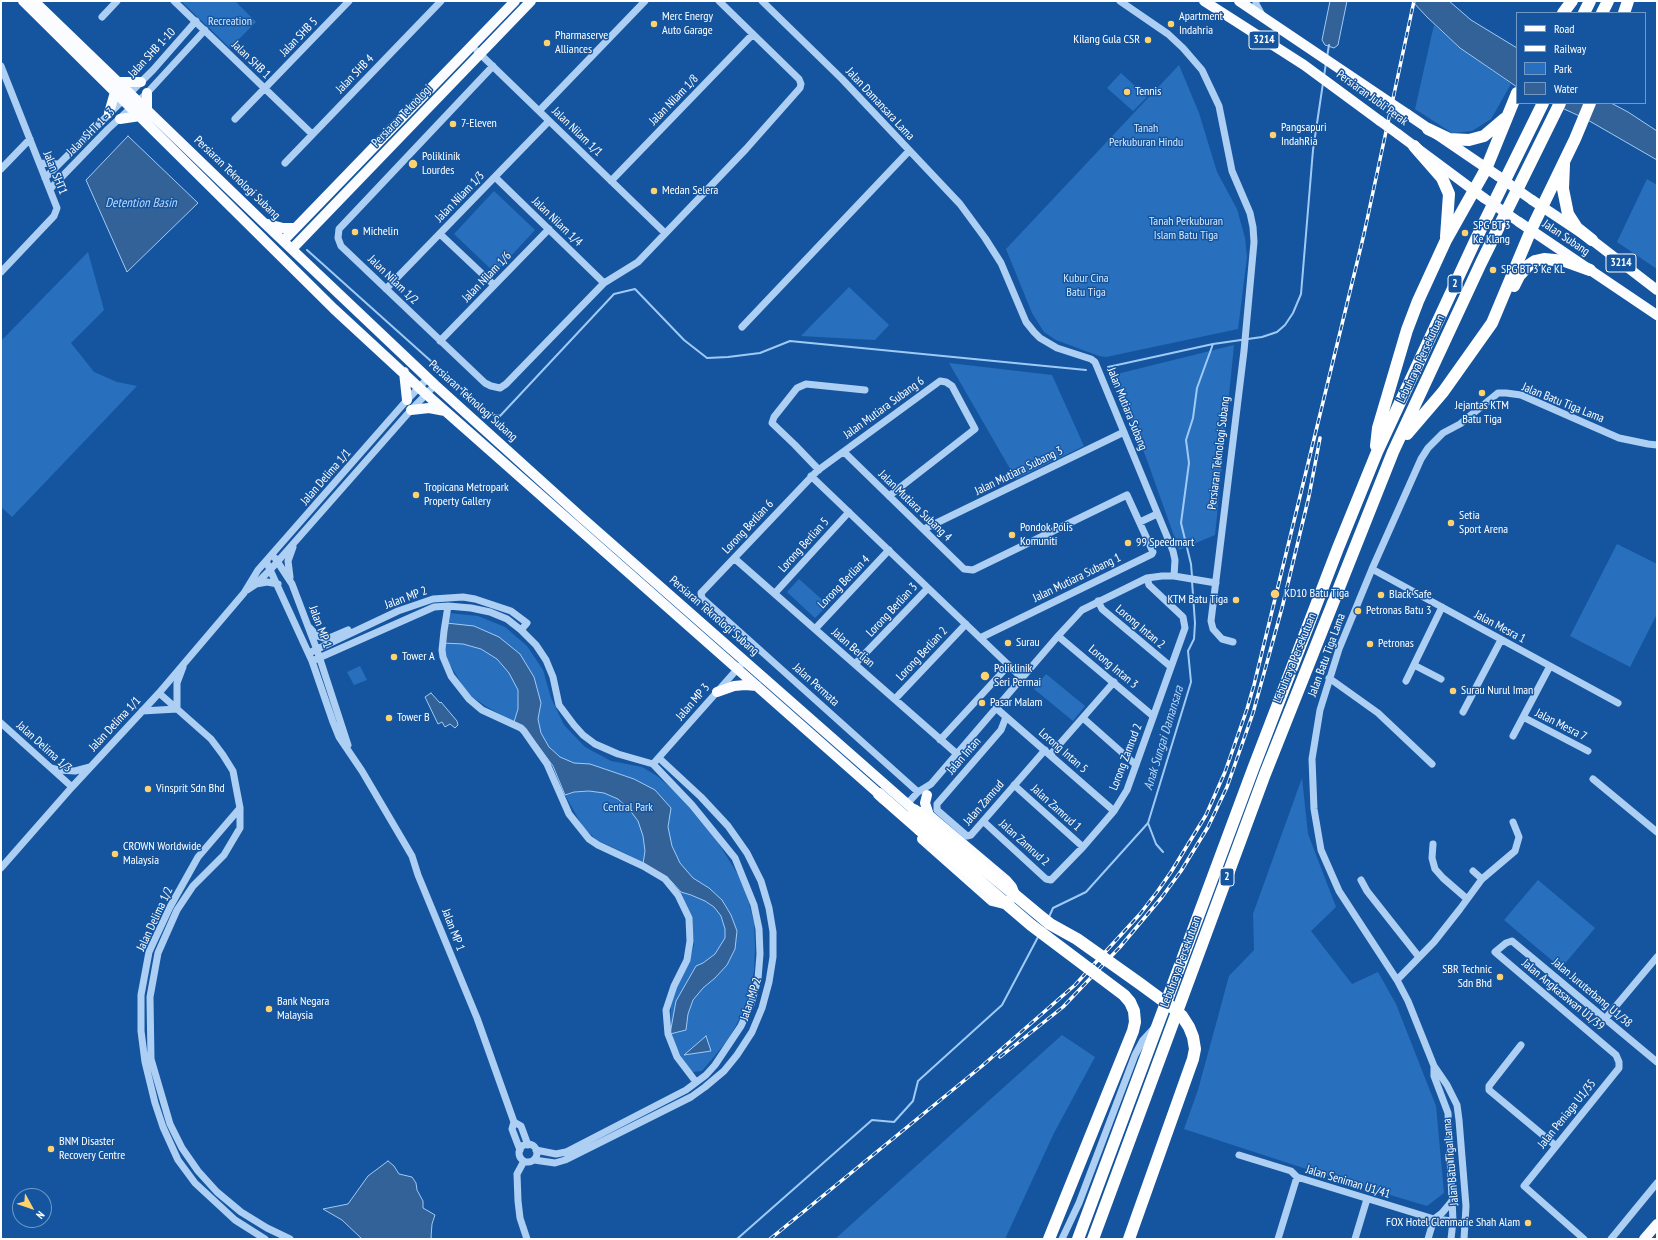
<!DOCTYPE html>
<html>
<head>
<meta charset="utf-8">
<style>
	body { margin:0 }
	#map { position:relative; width:1658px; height:1240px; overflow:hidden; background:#15559f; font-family:"PT Sans Narrow",sans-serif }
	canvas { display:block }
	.frame { position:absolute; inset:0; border:2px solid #fff; pointer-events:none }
	.legend { position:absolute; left:1516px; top:12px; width:130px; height:92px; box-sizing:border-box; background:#15559f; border:1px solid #7399c5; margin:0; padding:5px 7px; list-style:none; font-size:12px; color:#fff }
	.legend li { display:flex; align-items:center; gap:8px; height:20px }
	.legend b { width:20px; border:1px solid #7399c5 }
	.north { position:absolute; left:12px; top:1188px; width:40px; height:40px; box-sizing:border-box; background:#15559f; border:1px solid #7399c5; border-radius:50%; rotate:130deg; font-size:11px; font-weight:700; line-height:16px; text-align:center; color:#fff }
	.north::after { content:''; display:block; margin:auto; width:14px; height:18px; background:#ffd270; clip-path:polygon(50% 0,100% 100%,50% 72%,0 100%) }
</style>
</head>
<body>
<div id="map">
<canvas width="1658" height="1240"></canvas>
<div class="frame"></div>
<ul class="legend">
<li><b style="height:5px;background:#fafcff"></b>Road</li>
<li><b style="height:5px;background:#fff"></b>Railway</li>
<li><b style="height:11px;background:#2870bd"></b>Park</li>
<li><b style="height:11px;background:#336298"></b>Water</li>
</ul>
<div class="north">N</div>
</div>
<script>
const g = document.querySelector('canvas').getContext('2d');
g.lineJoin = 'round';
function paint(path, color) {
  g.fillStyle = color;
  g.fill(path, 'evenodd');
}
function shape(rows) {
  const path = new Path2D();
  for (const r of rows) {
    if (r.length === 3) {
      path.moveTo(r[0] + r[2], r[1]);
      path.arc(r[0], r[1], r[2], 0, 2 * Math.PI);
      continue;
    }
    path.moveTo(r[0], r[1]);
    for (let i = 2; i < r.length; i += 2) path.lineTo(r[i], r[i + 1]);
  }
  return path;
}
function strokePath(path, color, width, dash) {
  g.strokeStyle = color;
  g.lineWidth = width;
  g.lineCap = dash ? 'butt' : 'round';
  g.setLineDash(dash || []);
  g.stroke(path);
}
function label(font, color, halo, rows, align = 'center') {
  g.font = font + ' "PT Sans Narrow",sans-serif';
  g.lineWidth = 3;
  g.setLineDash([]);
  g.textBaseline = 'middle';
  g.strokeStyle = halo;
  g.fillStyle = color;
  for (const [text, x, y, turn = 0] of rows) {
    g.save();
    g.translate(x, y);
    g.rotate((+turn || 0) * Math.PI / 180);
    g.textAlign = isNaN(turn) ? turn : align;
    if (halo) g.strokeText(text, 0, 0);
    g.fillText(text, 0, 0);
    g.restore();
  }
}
const green = shape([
	[181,1,235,1,256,22,230,48],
	[1434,25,1460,48,1511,84,1491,119,1472,131,1452,133,1415,109],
	[1179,65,1199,113,1217,172,1237,209,1245,238,1247,257,1238,329,1106,357,1099,356,1056,340,1044,332,1032,313,1006,249],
	[1121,73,1147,97,1133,111,1107,88],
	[1647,179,1657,185,1657,269,1617,242],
	[494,191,535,230,495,273,454,234],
	[88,252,104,310,71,343,94,372,117,382,137,386,12,517,1,507,1,341],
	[849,287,889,325,875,340,801,336],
	[1234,345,1215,535,1179,550,1147,460,1113,375],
	[949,363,1052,375,1084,446,1016,479],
	[1617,544,1657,564,1657,614,1630,667,1570,636],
	[799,579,828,605,815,618,787,592],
	[449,613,478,616,505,627,527,646,543,670,551,698,564,725,585,747,611,761,642,767,657,776,685,800,713,835,739,876,748,899,754,923,755,947,754,971,749,995,740,1018,728,1040,702,1071,692,1072,684,1063,670,1033,671,1006,677,987,689,963,694,945,692,917,681,892,671,881,627,854,597,840,583,827,565,795,553,766,529,734,514,722,487,707,471,696,463,686,447,660,443,643],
	[360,666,367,680,354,685,347,672],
	[1046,674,1085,706,1073,721,1034,689],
	[1302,778,1308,834,1336,907,1311,931,1352,984,1378,972,1396,1004,1436,1106,1444,1193,1427,1206,1340,1180,1184,1129,1198,1090,1229,976,1254,950,1253,914],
	[1538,880,1595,928,1561,968,1504,920],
	[1062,1035,1095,1057,1054,1133,1005,1239,835,1239]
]);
const water = shape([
	[1330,1,1347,1,1339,40,1338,45,1334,48,1325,45,1322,40,1330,1],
	[1412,1,1449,1,1471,20,1517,48,1517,87,1460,48,1427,17,1412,1],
	[1551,103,1611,103,1628,112,1657,131,1657,160,1586,119,1551,103],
	[128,136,198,203,127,272,86,180,128,136],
	[446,623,474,626,499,637,520,654,534,677,541,703,538,719,541,733,549,747,560,757,574,763,590,764,634,779,655,790,671,808,668,827,672,846,680,863,693,878,709,888,722,900,731,915,737,931,735,949,727,965,715,978,703,988,693,1000,688,1014,686,1030,670,1034,676,1001,696,966,703,963,715,954,725,938,725,929,721,916,714,907,705,901,691,895,681,892,671,881,643,864,645,851,643,836,638,821,629,809,618,799,604,793,589,791,574,792,565,795,553,766,542,751,529,734,514,722,518,709,518,690,509,673,497,659,481,649,463,644,443,643,446,623],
	[431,693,440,703,441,702,457,721,458,725,455,728,450,724,445,727,442,722,438,724,425,697,431,693],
	[706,1036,711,1051,684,1055,706,1036],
	[388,1161,394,1166,399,1174,412,1177,416,1183,417,1190,423,1201,423,1208,435,1215,432,1224,431,1237,432,1239,362,1239,342,1220,323,1209,348,1204,368,1176,388,1161]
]);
const stream = shape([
	[1327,57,1329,45],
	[1324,76,1326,63],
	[307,250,490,414,500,416,614,294,635,289,684,340,707,358,728,357,760,353,790,341,1086,370],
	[1108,367,1213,344,1262,337,1277,332,1285,325,1293,313,1301,294,1313,150,1323,83],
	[1192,576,1191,564,1181,523,1189,463,1186,440,1193,418,1197,388,1213,344],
	[1148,823,1156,844,1163,852],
	[1049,917,1053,908,1086,892,1148,823,1191,682,1188,651,1194,639,1195,623,1192,581],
	[737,1239,872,1120,894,1122,913,1101,918,1081,1002,1005,1038,937]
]);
const minor = shape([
	[174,1,312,134],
	[762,1,842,79,960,204,985,238,1001,263,1026,322,1034,332,1040,338,1057,348,1091,359,1095,362,1173,551,1175,560,1174,576],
	[1120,1,1168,34,1183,48,1202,70,1219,106,1232,171,1250,213,1253,227,1254,242,1244,351,1211,621,1213,629,1222,639,1233,642],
	[1256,1,1256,4,1262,15],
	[102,17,117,1],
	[477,51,665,233],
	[1,66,57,208,54,216,1,272],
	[493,66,339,229,338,238,341,246,485,383,491,386,500,388,506,384,604,283,638,262,746,149,800,88,801,84,799,79,719,1],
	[539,111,645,1],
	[235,119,349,1],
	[40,163,58,164],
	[285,163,441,1],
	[1,169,30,139],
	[495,177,604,283],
	[45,178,153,70,196,21],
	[611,181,753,34],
	[50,189,108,129,147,93,205,30],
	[440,234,494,285],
	[386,289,549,121],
	[742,327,909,151],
	[440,341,549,229],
	[844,452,964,569,973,570,1127,495,1153,552,1152,554,980,638],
	[819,470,795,445,772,423,774,417,797,388,806,384,865,390],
	[811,476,1022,678],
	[889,496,975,429,952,386,946,382,940,381,817,471,701,593,702,598,918,792],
	[1140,522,1157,514],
	[924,529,1124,432],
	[275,558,292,584,317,650,348,745],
	[734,558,957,754],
	[266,561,312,661,333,722,339,737,362,771,412,856,418,875,477,1018,514,1122,512,1129,520,1150],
	[1372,569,1618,703],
	[290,577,288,561,293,547],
	[256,584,267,582,278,584],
	[247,590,256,584,271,569,411,410,435,385],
	[775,593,849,512],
	[1098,601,1102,609,1170,666],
	[448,606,444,631,442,650,443,657,451,676,469,699,482,710,521,728,524,731,547,764,569,814,589,839,598,845,643,866,665,879,678,895,689,918,690,941,687,960,674,986,666,1010,668,1034,677,1057,696,1082],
	[310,628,317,636,327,639,348,630],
	[815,629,889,550],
	[1058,636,1153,716],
	[309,653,398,611,433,599,463,597,475,599,511,611,527,623,521,630],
	[312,661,434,607,448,606,471,608,490,612,507,619,521,630,536,645,546,660,553,677,559,705,574,725,583,735,595,744,618,754,653,764,740,666],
	[855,664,928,588],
	[1414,665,1441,679],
	[1329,678,1378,713,1432,764],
	[1406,681,1442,607],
	[159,693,211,739,223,755,233,771,240,808,240,828,224,855,193,886,177,910,158,953,150,997,151,1059,170,1124,182,1148,198,1171,217,1192,241,1212,267,1228,290,1239],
	[895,699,966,624],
	[996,708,1114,811],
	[142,711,177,709,177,683,183,667],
	[1463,712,1501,640],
	[1006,717,1001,730,937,804,937,810,967,836,971,835,1045,750],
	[1523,717,1588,751],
	[1083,718,1136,765],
	[1,723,72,787],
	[1513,736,1550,666],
	[940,740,1009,665],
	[1050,755,1114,682],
	[52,768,59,770,75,771,90,767],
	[1593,779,1657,832],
	[1014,785,1083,847],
	[907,804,918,792,931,784,1058,636,1082,610,1147,578,1162,576,1174,576,1216,583],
	[240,808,198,857,170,907,155,939,149,952,141,995,141,1031,145,1062,155,1103,163,1127,178,1160,195,1183,235,1220,265,1239],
	[983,821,1046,879,1051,880,1083,847,1114,811,1127,790,1185,628,1183,617,1149,585,1147,578],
	[1433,844,1432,858,1435,869,1443,878,1466,898],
	[1,868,72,787,159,693,244,593,258,570,407,400,428,378],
	[1473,871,1482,879],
	[1361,880,1367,891,1419,957],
	[1397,980,1434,942,1460,909,1482,879,1515,851,1519,837,1513,822],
	[1605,1019,1657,957],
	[1521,1045,1489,1086,1489,1090,1556,1146],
	[1434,1066,1434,1076,1448,1113,1453,1221,1451,1239],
	[514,1122,521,1126,528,1145],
	[528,1153,9],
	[536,1150,556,1154,566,1152,686,1090,706,1075,715,1065,741,1026,751,1004,758,979,760,954,759,929,754,905,735,858,692,805,653,764],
	[1239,1155,1291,1171,1297,1177,1434,1219,1453,1221],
	[534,1160,555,1163,565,1160,691,1097,705,1087,724,1071,737,1055,752,1032,762,1008,769,982,773,957,773,932,769,908,761,881,747,853,728,826,701,797,659,758],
	[524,1161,517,1174,518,1201,520,1218,527,1239],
	[1434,1219,1442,1213,1452,1201],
	[1062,1239,1079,1203,1135,1055,1143,1040,1154,1028],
	[1278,1239,1297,1177],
	[1355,1239,1367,1199],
	[1428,1239,1434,1219],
	[1464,1239,1466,1206,1459,1120,1457,1105,1447,1085,1434,1066,1408,1001,1397,980,1339,891,1321,850,1314,809,1312,759,1320,710,1339,649,1372,569,1421,459,1428,448,1443,433,1460,424,1498,393,1506,393,1521,395,1619,438,1648,444,1657,445],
	[1584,1239,1524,1186,1619,1068,1619,1062,1616,1055,1495,952,1506,943,1512,941,1657,1062],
	[1611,1239,1657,1183]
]);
const major = shape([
	[23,1,334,309,426,394,879,794,883,799],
	[34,1,261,220,435,385,581,517,914,810,929,815,1006,880,1012,887,1014,892,1012,898,1004,904,992,901,922,839],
	[1204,1,1304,65,1380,121],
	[1239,1,1389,102],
	[119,82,141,82],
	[147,93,147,109],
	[109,113,115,92],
	[1407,114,1498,176],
	[120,119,140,116],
	[1398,134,1484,198],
	[1532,200,1592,240,1657,290],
	[1519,222,1657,315],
	[268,224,283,228,295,228],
	[283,241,515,1],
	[292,249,531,1],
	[404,372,407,400],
	[411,410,429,408,445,411],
	[717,692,734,686,745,685,757,686],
	[927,795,925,803,929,815],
	[1644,1239,1657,1224]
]);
const highway = shape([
	[1563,13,1572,1],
	[1584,13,1590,1],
	[1602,13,1608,1],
	[1624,13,1628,1],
	[1428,129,1449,139,1469,140,1484,136,1504,119],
	[1414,146,1442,178,1449,194,1446,237],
	[1564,164,1563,189,1568,214,1577,228,1592,240],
	[1514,286,1519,276,1529,265,1535,261,1544,259,1565,261,1590,270],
	[1407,434,1443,392,1492,323,1531,230,1575,139,1590,103],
	[1376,446,1378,428,1407,330,1418,301,1446,240,1486,169,1517,93],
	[879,794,920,830],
	[914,810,925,820],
	[1078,1239,1253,769,1338,548,1377,452,1476,239,1543,103],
	[1093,1239,1265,774,1393,452,1481,263,1560,103]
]);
const tram = shape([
	[1650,1239,1657,1231]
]);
const rail = shape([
	[1000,1057,1063,1007,1120,947,1162,897,1181,871,1208,827,1227,787,1253,713,1282,608,1309,496,1320,438],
	[770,1239,982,1066,1075,985,1140,914,1157,892,1171,872,1206,815,1225,772,1247,709,1254,685,1364,234,1414,1]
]);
const majorBridge = shape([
	[1389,102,1407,114],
	[1380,121,1398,134],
	[1498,176,1532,200],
	[1484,198,1519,222]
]);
const highwayBridge = shape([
	[925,820,1039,915,1050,924,1077,939,1139,983,1173,1008,1182,1016,1189,1027,1193,1037,1195,1049,1193,1059,1129,1239],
	[920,830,1031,925,1124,995,1130,1002,1134,1011,1135,1022,1133,1031,1049,1239]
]);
const markers = [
	[654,24,4,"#ffd270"],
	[1171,24,4,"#ffd270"],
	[1148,40,4,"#ffd270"],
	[547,43,4,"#ffd270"],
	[1127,92,4,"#ffd270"],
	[453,124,4,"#ffd270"],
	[1273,135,4,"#ffd270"],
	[413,164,5,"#ffd270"],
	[654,191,4,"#ffd270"],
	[355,232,4,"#ffd270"],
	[1465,233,4,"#ffd270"],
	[1493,270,4,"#ffd270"],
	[1482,393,4,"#ffd270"],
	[416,495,4,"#ffd270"],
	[1451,523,4,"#ffd270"],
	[1012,535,4,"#ffd270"],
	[1128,543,4,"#ffd270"],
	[1275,594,5,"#ffd270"],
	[1381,595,4,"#ffd270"],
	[1236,600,4,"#ffd270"],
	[1358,611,4,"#ffd270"],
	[1008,643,4,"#ffd270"],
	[1370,644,4,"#ffd270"],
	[394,657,4,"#ffd270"],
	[985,676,5,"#ffd270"],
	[1453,691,4,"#ffd270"],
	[982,703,4,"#ffd270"],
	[389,718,4,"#ffd270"],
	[148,789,4,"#ffd270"],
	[115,854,4,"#ffd270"],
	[1500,977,4,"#ffd270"],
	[269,1009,4,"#ffd270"],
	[51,1149,4,"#ffd270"],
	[1528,1223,4,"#ffd270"]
];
const shields = [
	[1264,40,30],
	[1621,263,30],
	[1455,284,14],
	[1227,877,14]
];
const shieldNames = [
	["3214",1264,40],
	["3214",1621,263],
	["2",1455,284],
	["2",1227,877]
];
const poiNames = [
	["Merc Energy",662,17],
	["Auto Garage",662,31],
	["Apartment",1179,17],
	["Indahria",1179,31],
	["Pharmaserve",555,36],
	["Alliances",555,50],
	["Kilang Gula CSR",1140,40,"right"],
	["Tennis",1135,92],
	["7-Eleven",461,124],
	["Pangsapuri",1281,128],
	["IndahRia",1281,142],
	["Poliklinik",422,157],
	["Lourdes",422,171],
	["Medan Selera",662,191],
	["SPG BT 3",1473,226],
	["Ke Klang",1473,240],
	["Michelin",363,232],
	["SPG BT 3 Ke KL",1501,270],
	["Jejantas KTM",1482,406,"center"],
	["Batu Tiga",1482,420,"center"],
	["Tropicana Metropark",424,488],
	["Property Gallery",424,502],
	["Setia",1459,516],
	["Sport Arena",1459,530],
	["Pondok Polis",1020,528],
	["Komuniti",1020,542],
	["99 Speedmart",1136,543],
	["KD10 Batu Tiga",1284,594],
	["Black Safe",1389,595],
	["KTM Batu Tiga",1228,600,"right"],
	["Petronas Batu 3",1366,611],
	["Surau",1016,643],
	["Petronas",1378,644],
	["Tower A",402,657],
	["Poliklinik",994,669],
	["Seri Permai",994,683],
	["Surau Nurul Iman",1461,691],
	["Pasar Malam",990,703],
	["Tower B",397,718],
	["Vinsprit Sdn Bhd",156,789],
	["CROWN Worldwide",123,847],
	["Malaysia",123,861],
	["SBR Technic",1492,970,"right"],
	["Sdn Bhd",1492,984,"right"],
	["Bank Negara",277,1002],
	["Malaysia",277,1016],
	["BNM Disaster",59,1142],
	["Recovery Centre",59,1156],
	["FOX Hotel Glenmarie Shah Alam",1520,1223,"right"]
];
const parkNames = [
	["Recreation",230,22],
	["Tanah",1146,129],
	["Perkuburan Hindu",1146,143],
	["Tanah Perkuburan",1186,222],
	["Islam Batu Tiga",1186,236],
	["Kubur Cina",1086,279],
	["Batu Tiga",1086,293],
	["Central Park",628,808]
];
const streetNames = [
	["Jalan SHB 5",299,37,-46],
	["Jalan SHB 1-10",152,53,-47],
	["Jalan SHB 1",251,60,44],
	["Jalan SHB 4",355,74,-46],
	["Persiaran Jubli Perak",1372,98,36],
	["Jalan Nilam 1/8",674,100,-46],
	["Jalan Damansara Lama",880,104,47],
	["Persiaran Teknologi",402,116,-46],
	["Jalan SHT 1 - 3",91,132,-45],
	["Jalan Nilam 1/1",577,132,44],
	["Jalan SHT1",55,173,68],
	["Persiaran Teknologi Subang",237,178,44],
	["Jalan Nilam 1/3",460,197,-46],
	["Jalan Nilam 1/4",557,222,44],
	["Jalan Subang",1566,238,34],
	["Jalan Nilam 1/6",487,277,-46],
	["Jalan Nilam 1/2",393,280,44],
	["Lebuhraya Persekutuan",1421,359,-65],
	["Persiaran Teknologi Subang",473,401,42],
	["Jalan Batu Tiga Lama",1563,403,22],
	["Jalan Mutiara Subang 6",884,408,-36],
	["Jalan Mutiara Subang",1127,409,68],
	["Persiaran Teknologi Subang",1219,453,-83],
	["Jalan Mutiara Subang 3",1019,471,-26],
	["Jalan Delima 1/1",326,477,-49],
	["Jalan Mutiara Subang 4",915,506,44],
	["Lorong Berlian 6",748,527,-47],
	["Lorong Berlian 5",804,545,-48],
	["Jalan Mutiara Subang 1",1077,578,-26],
	["Lorong Berlian 4",844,582,-46],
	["Jalan MP 2",406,598,-20],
	["Lorong Berlian 3",892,610,-47],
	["Persiaran Teknologi Subang",714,616,41],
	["Jalan MP 1",320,627,70],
	["Lorong Intan 2",1140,627,40],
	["Jalan Mesra 1",1500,627,28],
	["Jalan Berlian",853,648,41],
	["Lorong Berlian 2",922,654,-47],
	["Jalan Batu Tiga Lama",1327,655,-70],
	["Lebuhraya Persekutuan",1295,658,-68],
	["Lorong Intan 3",1113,667,40],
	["Jalan Permata",816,685,42],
	["Jalan MP 3",693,702,-49],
	["Jalan Delima 1/1",115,724,-47],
	["Jalan Mesra 7",1561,725,27],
	["Jalan Delima 1/3",44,747,42],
	["Lorong Intan 5",1063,751,41],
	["Jalan Intan",964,756,-49],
	["Lorong Zamrud 2",1126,757,-69],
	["Jalan Zamrud",984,803,-49],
	["Jalan Zamrud 1",1056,808,42],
	["Jalan Zamrud 2",1024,843,42],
	["Jalan Delima 1/2",155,919,-65],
	["Jalan MP 1",453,930,69],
	["Lebuhraya Persekutuan",1181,962,-70],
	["Jalan Juruterbang U1/38",1592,993,40],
	["Jalan Angkasawan U1/39",1563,995,40],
	["Jalan MP 2",751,999,-72],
	["Jalan Peniaga U1/35",1567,1114,-51],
	["Jalan Batu Tiga Lama",1451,1162,-95],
	["Jalan Seniman U1/41",1348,1182,17]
];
const waterNames = [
	["Detention Basin",141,203],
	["Anak Sungai Damansara",1164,738,-73]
];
paint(green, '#2870bd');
paint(water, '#336298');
strokePath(water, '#a0caf6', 1);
strokePath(stream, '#a0caf6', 2);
strokePath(minor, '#adcff4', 7);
strokePath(major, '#fafcff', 10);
strokePath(highway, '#fff', 12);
strokePath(tram, '#fff', 1);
strokePath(rail, '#fff', 3.5);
strokePath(rail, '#15559f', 2, [6]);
strokePath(majorBridge, '#fafcff', 10);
strokePath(highwayBridge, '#fff', 12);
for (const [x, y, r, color] of markers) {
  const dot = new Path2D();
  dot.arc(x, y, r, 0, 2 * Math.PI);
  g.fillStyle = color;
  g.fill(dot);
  strokePath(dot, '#15559f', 1.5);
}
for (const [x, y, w] of shields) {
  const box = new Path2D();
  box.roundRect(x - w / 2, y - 9, w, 18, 3);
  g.fillStyle = '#15559f';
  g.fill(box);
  strokePath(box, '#fff', 1);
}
label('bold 11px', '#fff', null, shieldNames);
label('12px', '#fff', '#15559f', poiNames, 'left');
label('12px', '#d6e9fd', '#15559f', parkNames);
label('12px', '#fff', '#15559f', streetNames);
label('italic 13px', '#bad9fa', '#15559f', waterNames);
</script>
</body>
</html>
